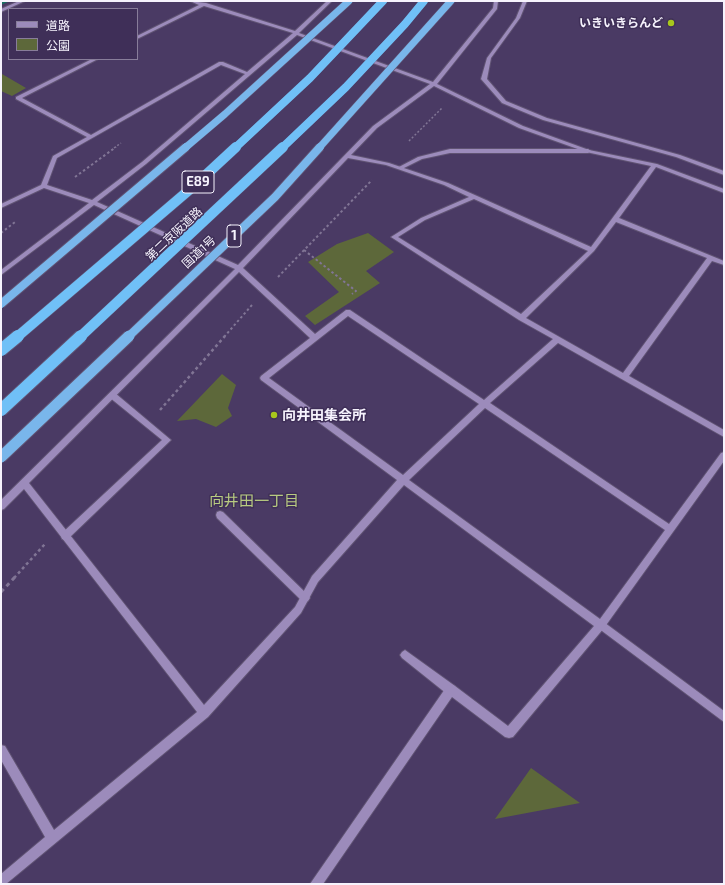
<!DOCTYPE html>
<html>
<head>
<meta charset="utf-8">
<style>
	body { margin:0 }
	#map { position:relative; width:725px; height:885px; overflow:hidden; background:#4a3a64; font-family:"Exo 2","Noto Sans JP",sans-serif }
	canvas { display:block }
	.frame { position:absolute; inset:0; border:2px solid #f6f3fd; pointer-events:none }
	.legend { position:absolute; left:8px; top:8px; width:130px; height:52px; box-sizing:border-box; background:#3f2f58; border:1px solid #887d9a; margin:0; padding:5px 7px; list-style:none; font-size:12px; color:#f6f3fd }
	.legend li { display:flex; align-items:center; gap:8px; height:20px }
	.legend b { width:20px; border:1px solid #887d9a }
</style>
</head>
<body>
<div id="map">
<canvas width="725" height="885"></canvas>
<div class="frame"></div>
<ul class="legend">
<li><b style="height:5px;background:#9c8bbb"></b>道路</li>
<li><b style="height:11px;background:#5d683a"></b>公園</li>
</ul>
</div>
<script>
const g = document.querySelector('canvas').getContext('2d');
g.lineJoin = 'round';
function paint(path, color) {
  g.fillStyle = color;
  g.fill(path, 'evenodd');
}
function shape(rows) {
  const path = new Path2D();
  for (const r of rows) {
    path.moveTo(r[0], r[1]);
    for (let i = 2; i < r.length; i += 2) path.lineTo(r[i], r[i + 1]);
  }
  return path;
}
function strokePath(path, color, width, dash) {
  g.strokeStyle = color;
  g.lineWidth = width;
  g.lineCap = dash ? 'butt' : 'round';
  g.setLineDash(dash || []);
  g.stroke(path);
}
function label(font, color, halo, rows, align = 'center') {
  g.font = font + ' "Exo 2","Noto Sans JP",sans-serif';
  g.lineWidth = 3;
  g.setLineDash([]);
  g.textBaseline = 'middle';
  g.strokeStyle = halo;
  g.fillStyle = color;
  for (const [text, x, y, turn = 0] of rows) {
    g.save();
    g.translate(x, y);
    g.rotate((+turn || 0) * Math.PI / 180);
    g.textAlign = isNaN(turn) ? turn : align;
    if (halo) g.strokeText(text, 0, 0);
    g.fillText(text, 0, 0);
    g.restore();
  }
}
const green = shape([
	[1,74,2,74,26,88,12,96,1,91],
	[368,233,394,252,366,271,380,283,315,325,305,316,339,292,308,262,337,244],
	[222,374,236,385,228,408,232,416,216,427,196,419,177,421],
	[531,768,580,803,495,819]
]);
const stream = shape([
	[4,1,10,1,1,5,1,2,4,1]
]);
const pathFar3 = shape([
	[409,141,442,108],
	[114,148,121,143]
]);
const pathFar2 = shape([
	[75,177,116,147],
	[1,233,15,222],
	[304,250,356,291,352,294],
	[278,277,372,180],
	[224,337,252,305]
]);
const pathFar1 = shape([
	[160,410,225,336],
	[14,578,45,544]
]);
const path = shape([
	[1,592,15,577]
]);
const service = shape([
	[523,1,527,1,520,18,491,58,487,79,506,101,547,118,680,155,724,171,724,175,676,157,543,120,502,103,481,79,487,58,516,18,523,1],
	[450,149,588,149,591,151,588,153,450,153,422,159,402,169,397,168,418,157,450,149],
	[112,392,115,393,171,440,68,539,65,540,62,539,61,536,62,533,162,440,109,397,108,395,112,392],
	[220,511,223,512,308,595,310,598,308,601,305,602,302,601,217,518,216,515,217,512,220,511],
	[601,620,724,711,724,722,598,628,596,625,598,622,601,620],
	[405,650,455,686,456,690,455,694,451,695,447,694,402,658,400,655,402,652,405,650]
]);
const minor = shape([
	[19,1,25,1,1,12,1,9,19,1],
	[190,1,206,3,295,31,327,1,332,1,299,33,433,82,493,8,494,1,498,1,497,9,437,84,523,126,589,150,657,164,724,189,724,193,656,167,619,218,724,261,724,265,712,261,629,376,724,430,724,437,558,343,490,403,669,524,721,453,724,452,724,461,604,628,513,737,509,738,505,737,452,697,323,884,310,884,447,686,451,685,455,686,508,726,594,626,404,485,318,582,301,613,208,717,6,884,1,884,1,874,45,837,1,760,1,745,5,746,54,830,197,712,24,489,4,509,1,510,1,500,235,269,94,205,1,275,1,270,89,203,44,188,1,208,1,204,41,185,53,156,87,137,16,99,16,97,92,59,98,59,22,98,91,135,219,62,223,62,247,72,293,33,204,6,137,39,137,36,199,5,190,1],
	[297,35,430,84,373,126,238,265,97,202,146,164,297,35],
	[221,65,245,74,142,162,92,200,47,185,57,158,221,65],
	[434,86,519,128,586,152,651,166,591,247,448,183,389,163,351,155,377,128,434,86],
	[348,158,386,165,444,185,469,197,421,218,391,237,519,320,553,339,484,400,350,310,346,310,315,334,243,268,348,158],
	[474,199,588,251,521,314,398,237,425,220,474,199],
	[616,222,707,258,623,373,526,318,594,251,616,222],
	[239,272,310,338,261,376,260,378,261,380,397,480,312,576,295,607,204,705,29,483,239,272],
	[348,316,479,404,403,475,269,378,348,316],
	[485,408,665,530,600,619,409,480,485,408]
]);
const trunkBridgeFar2 = shape([
	[185,148,225,114,349,1],
	[319,148,451,1]
]);
const trunkBridgeFar1 = shape([
	[1,304,186,147],
	[128,337,275,197,320,147]
]);
const trunkBridge = shape([
	[1,457,129,336]
]);
const motorwayBridgeFar2 = shape([
	[235,148,310,78,383,1],
	[282,148,346,87,405,24,424,1]
]);
const motorwayBridgeFar1 = shape([
	[17,337,195,185,236,147],
	[80,337,283,147]
]);
const motorwayBridge = shape([
	[1,350,18,336],
	[1,410,81,336]
]);
const markers = [
	[671,23,4,"#a8c71c"],
	[274,415,4,"#a8c71c"]
];
const farPoinames = [
	["いきいきらんど",663,23]
];
const farStreetnames = [
	["第二京阪道路",174,234,-43],
	["国道1号",199,252,-43]
];
const shields = [
	[198,182,32],
	[234,236,14]
];
const shieldNames = [
	["E89",198,182],
	["1",234,236]
];
const poiNames = [
	["向井田集会所",282,415]
];
const neighbourhoodNames = [
	["向井田一丁目",254,501]
];
paint(green, '#5d683a');
paint(stream, '#176e61');
strokePath(service, '#605373', 2);
strokePath(minor, '#605373', 2);
strokePath(pathFar3, '#817595', 1.5, [2, 2]);
strokePath(pathFar2, '#817595', 2, [2.5, 2.5]);
strokePath(pathFar1, '#817595', 2.5, [3, 3]);
strokePath(path, '#817595', 3, [4, 4]);
paint(service, '#9c8bbb');
paint(minor, '#9c8bbb');
strokePath(trunkBridgeFar2, '#605373', 8, []);
strokePath(trunkBridgeFar1, '#605373', 10, []);
strokePath(trunkBridge, '#605373', 13, []);
strokePath(motorwayBridgeFar2, '#605373', 8, []);
strokePath(motorwayBridgeFar1, '#605373', 11, []);
strokePath(motorwayBridge, '#605373', 14, []);
strokePath(trunkBridgeFar2, '#79b6eb', 7);
strokePath(trunkBridgeFar1, '#79b6eb', 8);
strokePath(trunkBridge, '#79b6eb', 11);
strokePath(motorwayBridgeFar2, '#70c0f7', 8);
strokePath(motorwayBridgeFar1, '#70c0f7', 10);
strokePath(motorwayBridge, '#70c0f7', 12);
for (const [x, y, r, color] of markers) {
  const dot = new Path2D();
  dot.arc(x, y, r, 0, 2 * Math.PI);
  g.fillStyle = color;
  g.fill(dot);
  strokePath(dot, '#3f2f58', 1.5);
}
label('bold 12px', '#f6f3fd', '#3f2f58', farPoinames, 'right');
label('12px', '#f6f3fd', '#3f2f58', farStreetnames);
for (const [x, y, w] of shields) {
  const box = new Path2D();
  box.roundRect(x - w / 2, y - 11, w, 22, 3);
  g.fillStyle = '#3f2f58';
  g.fill(box);
  strokePath(box, '#f6f3fd', 1);
}
label('bold 13px', '#f6f3fd', null, shieldNames);
label('bold 14px', '#f6f3fd', '#3f2f58', poiNames, 'left');
label('15px', '#b8cb81', '#3f2f58', neighbourhoodNames);
</script>
</body>
</html>
